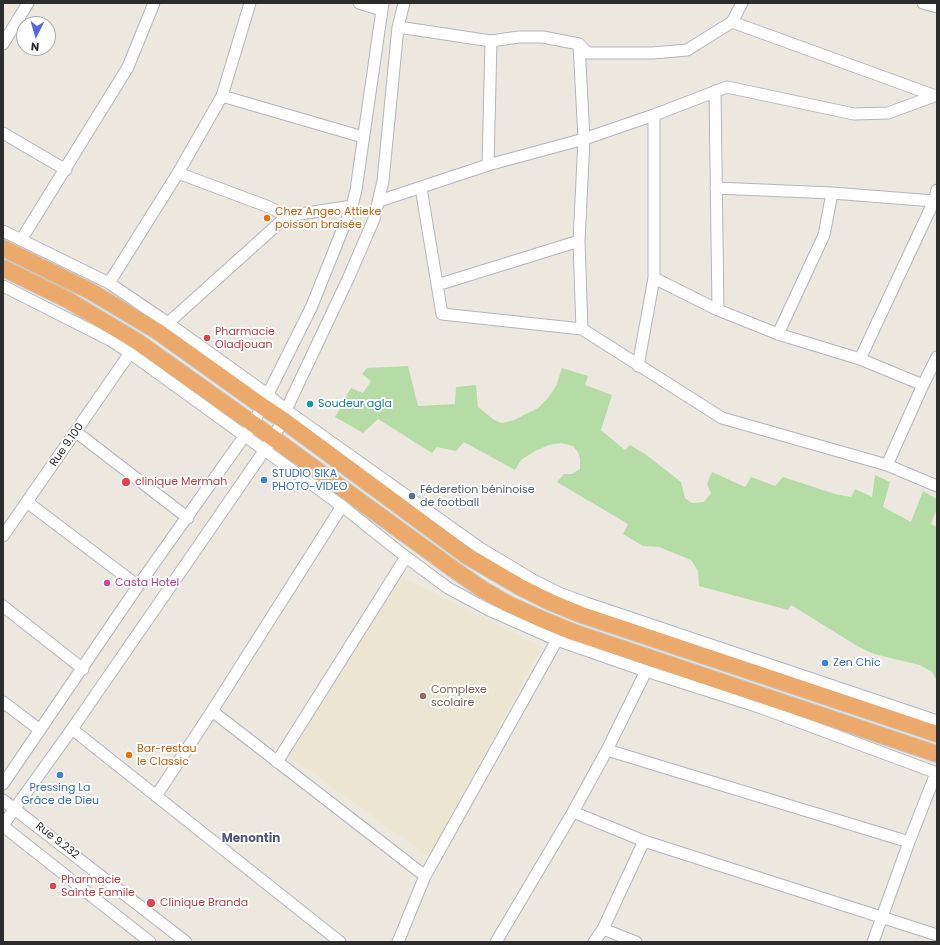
<!DOCTYPE html>
<html>
<head>
<meta charset="utf-8">
<style>
	body { margin:0 }
	#map { position:relative; width:940px; height:945px; overflow:hidden; background:#ece8e0; font-family:Poppins,sans-serif }
	canvas { display:block }
	.frame { position:absolute; inset:0; border:4px solid #2c2c2c; pointer-events:none }
	.north { position:absolute; left:16px; top:16px; width:40px; height:40px; box-sizing:border-box; background:#fff; border:1px solid #ababab; border-radius:50%; rotate:185deg; font-size:11px; font-weight:700; line-height:16px; text-align:center; color:#2c2c2c }
	.north::after { content:''; display:block; margin:auto; width:14px; height:18px; background:#5567e5; clip-path:polygon(50% 0,100% 100%,50% 72%,0 100%) }
</style>
</head>
<body>
<div id="map">
<canvas width="940" height="945"></canvas>
<div class="frame"></div>
<div class="north">N</div>
</div>
<script>
const g = document.querySelector('canvas').getContext('2d');
g.lineJoin = 'round';
function paint(path, color) {
  g.fillStyle = color;
  g.fill(path, 'evenodd');
}
function shape(rows) {
  const path = new Path2D();
  for (const r of rows) {
    path.moveTo(r[0], r[1]);
    for (let i = 2; i < r.length; i += 2) path.lineTo(r[i], r[i + 1]);
  }
  return path;
}
function strokePath(path, color, width, dash) {
  g.strokeStyle = color;
  g.lineWidth = width;
  g.lineCap = dash ? 'butt' : 'round';
  g.setLineDash(dash || []);
  g.stroke(path);
}
function label(font, color, halo, rows, align = 'center') {
  g.font = font + ' Poppins,sans-serif';
  g.lineWidth = 4;
  g.setLineDash([]);
  g.textBaseline = 'middle';
  g.strokeStyle = halo;
  g.fillStyle = color;
  for (const [text, x, y, turn = 0] of rows) {
    g.save();
    g.translate(x, y);
    g.rotate((+turn || 0) * Math.PI / 180);
    g.textAlign = isNaN(turn) ? turn : align;
    if (halo) g.strokeText(text, 0, 0);
    g.fillText(text, 0, 0);
    g.restore();
  }
}
const education = shape([
	[401,577,542,647,429,857,288,755]
]);
const green = shape([
	[408,366,418,406,455,404,456,387,476,385,478,407,494,420,502,423,514,420,538,408,548,398,556,386,562,368,588,376,585,385,612,395,601,430,625,450,630,445,645,454,681,482,685,498,692,503,704,502,711,493,707,484,712,472,745,487,751,477,775,486,783,477,835,494,851,497,855,489,872,497,875,475,890,482,883,507,911,522,923,491,937,499,937,508,931,524,937,527,937,681,932,672,920,665,874,654,859,647,791,605,788,610,699,586,698,571,691,560,659,547,643,546,623,534,628,524,557,482,564,474,572,474,580,469,580,459,578,452,573,446,561,443,549,445,535,451,521,460,515,470,464,442,456,451,437,447,432,453,378,419,363,433,335,417,351,388,363,393,371,381,362,374,367,368]
]);
const minor = shape([
	[359,3,382,10],
	[923,3,937,7],
	[732,22,933,95],
	[398,27,491,41,519,37,543,37,579,44,588,53,653,53,687,50,732,22,742,3],
	[3,44,28,3],
	[579,44,584,139,579,241,582,329],
	[715,91,718,310],
	[222,96,363,137],
	[3,133,66,170],
	[488,165,491,41],
	[178,173,269,207,287,216],
	[421,188,442,314,582,329,722,418,887,465,937,486],
	[716,188,832,193,934,201],
	[379,201,488,165,584,139,654,115,727,87,854,114,888,113,937,95],
	[3,231,109,283,168,323,267,394,286,410,480,548,535,581,559,593,586,603,937,721],
	[21,240,128,67,154,3],
	[654,278,718,310,778,334,860,359,923,385],
	[109,283,178,173,222,96,250,3],
	[437,285,579,241],
	[3,286,110,340,130,353,342,506,406,557,448,588,489,610,557,640,646,671,759,707,937,773],
	[168,323,287,216,352,206],
	[778,334,824,235,832,193],
	[860,359,934,201,937,190],
	[638,366,654,278,654,115],
	[76,432,188,518],
	[887,465,923,385,937,357],
	[27,502,138,586],
	[3,536,130,353],
	[3,606,83,669],
	[3,702,40,730],
	[212,711,425,876],
	[72,729,340,942],
	[607,750,909,842],
	[277,762,406,557],
	[3,784,138,586,253,424,311,308,352,206,356,190,383,3],
	[156,796,212,711,342,506],
	[3,800,186,942],
	[573,812,644,841,937,935],
	[3,825,72,729,273,438,283,420,286,410,348,279,374,219,383,181,398,27,404,3],
	[3,826,150,942],
	[603,929,636,942],
	[398,942,425,876,557,640],
	[496,942,573,812,607,750,646,671],
	[594,942,603,929,644,841],
	[873,942,909,842,936,773]
]);
const highway = shape([
	[3,248,90,291,157,331,262,406,283,420,467,556,520,587,550,602,579,614,937,734],
	[3,268,68,300,138,342,273,438,456,571,482,589,508,604,539,618,573,632,937,754]
]);
const markers = [
	[267,218,4,"#e8710a"],
	[207,338,4,"#e0444e"],
	[310,404,4,"#0f9aa8"],
	[264,480,4,"#3f7fe0"],
	[126,482,5,"#e0444e"],
	[412,496,4,"#5c6f8a"],
	[107,583,4,"#d1479c"],
	[825,663,4,"#3f7fe0"],
	[423,696,4,"#8d6e63"],
	[129,755,4,"#e8710a"],
	[60,775,4,"#3f7fe0"],
	[53,886,4,"#e0444e"],
	[151,903,5,"#e0444e"]
];
const foodNames = [
	["Chez Angeo Attieke",275,212],
	["poisson braisée",275,225],
	["Bar-restau",137,749],
	["le Classic",137,762]
];
const healthNames = [
	["Pharmacie",215,332],
	["Oladjouan",215,345],
	["clinique Mermah",135,482],
	["Pharmacie",61,880],
	["Sainte Famile",61,893],
	["Clinique Branda",160,903]
];
const cultureNames = [
	["Soudeur agla",318,404]
];
const streetNames = [
	["Rue 9.100",67,445,-55],
	["Rue 9.232",57,841,38]
];
const shopNames = [
	["STUDIO SIKA",272,474],
	["PHOTO-VIDEO",272,487],
	["Zen Chic",833,663],
	["Pressing La",60,788,"center"],
	["Grâce de Dieu",60,801,"center"]
];
const serviceNames = [
	["Féderetion béninoise",420,490],
	["de football",420,503]
];
const hotelNames = [
	["Casta Hotel",115,583]
];
const educationNames = [
	["Complexe",431,690],
	["scolaire",431,703]
];
const neighbourhoodNames = [
	["Menontin",251,839]
];
paint(education, '#ebe5d2');
paint(green, '#b4dca4');
strokePath(minor, '#b4b5be', 13);
strokePath(highway, '#c8c8c8', 18);
strokePath(minor, '#fff', 11);
strokePath(highway, '#ebaa6c', 16);
for (const [x, y, r, color] of markers) {
  const dot = new Path2D();
  dot.arc(x, y, r, 0, 2 * Math.PI);
  g.fillStyle = color;
  g.fill(dot);
  strokePath(dot, '#fff', 1.5);
}
label('11px', '#c56008', '#fff', foodNames, 'left');
label('11px', '#be3a42', '#fff', healthNames, 'left');
label('11px', '#0d838f', '#fff', cultureNames, 'left');
label('11px', '#2c2c2c', '#fff', streetNames);
label('11px', '#366cbe', '#fff', shopNames, 'left');
label('11px', '#4e5e75', '#fff', serviceNames, 'left');
label('11px', '#b23c85', '#fff', hotelNames, 'left');
label('11px', '#785e54', '#fff', educationNames, 'left');
label('bold 12px', '#525678', '#fff', neighbourhoodNames);
</script>
</body>
</html>
